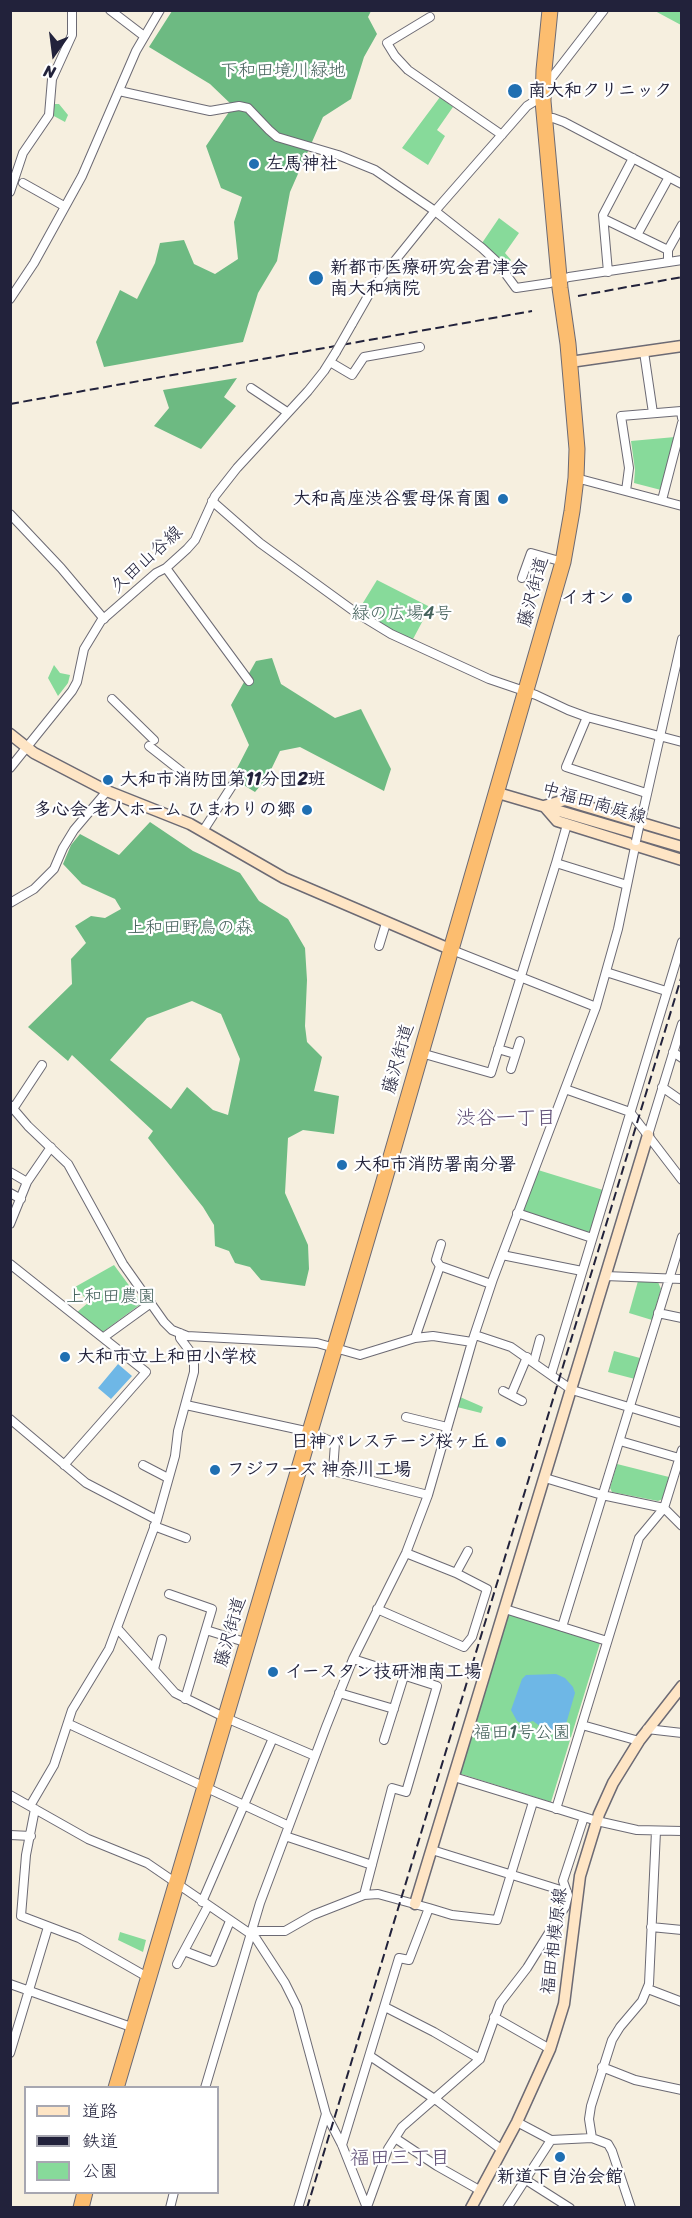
<!DOCTYPE html>
<html>
<head>
<meta charset="utf-8">
<style>
	body { margin:0 }
	#map { position:relative; width:692px; height:2218px; overflow:hidden; background:#f6efdf; font-family:Sriracha,"Klee One",sans-serif }
	canvas { display:block }
	.frame { position:absolute; inset:0; border:12px solid #22223b; pointer-events:none }
	.legend { position:absolute; left:24px; top:2086px; width:195px; height:108px; box-sizing:border-box; background:#fff; border:2px solid #a7a7b1; margin:0; padding:8px 10px; list-style:none; font-size:18px; color:#22223b }
	.legend li { display:flex; align-items:center; gap:12px; height:30px }
	.legend b { width:30px; border:2px solid #a7a7b1 }
	.north { position:absolute; left:24px; top:24px; width:60px; height:60px; -webkit-text-stroke:4px #fff; paint-order:stroke; rotate:194deg; font-size:16px; font-weight:700; line-height:24px; text-align:center; color:#22223b }
	.north::after { content:''; display:block; margin:auto; width:21px; height:27px; background:#22223b; clip-path:polygon(50% 0,100% 100%,50% 72%,0 100%) }
</style>
</head>
<body>
<div id="map">
<canvas width="692" height="2218"></canvas>
<div class="frame"></div>
<ul class="legend">
<li><b style="height:8px;background:#fee5c5"></b>道路</li>
<li><b style="height:8px;background:#22223b"></b>鉄道</li>
<li><b style="height:16px;background:#87da9a"></b>公園</li>
</ul>
<div class="north">N</div>
</div>
<script>
const g = document.querySelector('canvas').getContext('2d');
g.lineJoin = 'round';
function paint(path, color) {
  g.fillStyle = color;
  g.fill(path, 'evenodd');
}
function shape(rows) {
  const path = new Path2D();
  for (const r of rows) {
    path.moveTo(r[0], r[1]);
    for (let i = 2; i < r.length; i += 2) path.lineTo(r[i], r[i + 1]);
  }
  return path;
}
function strokePath(path, color, width, dash) {
  g.strokeStyle = color;
  g.lineWidth = width;
  g.lineCap = dash ? 'butt' : 'round';
  g.setLineDash(dash || []);
  g.stroke(path);
}
function label(font, color, halo, rows, align = 'center') {
  g.font = font + ' Sriracha,"Klee One",sans-serif';
  g.lineWidth = 4.5;
  g.setLineDash([]);
  g.textBaseline = 'middle';
  g.strokeStyle = halo;
  g.fillStyle = color;
  for (const [text, x, y, turn = 0] of rows) {
    g.save();
    g.translate(x, y);
    g.rotate((+turn || 0) * Math.PI / 180);
    g.textAlign = isNaN(turn) ? turn : align;
    if (halo) g.strokeText(text, 0, 0);
    g.fillText(text, 0, 0);
    g.restore();
  }
}
const green = shape([
	[655,11,681,11,681,25],
	[440,97,453,107,437,130,445,136,428,165,402,148],
	[54,104,59,104,68,115,65,122,52,115],
	[499,218,519,233,505,253,511,260,505,267,482,243],
	[675,437,661,490,634,483,635,470,631,441],
	[377,580,430,607,412,641,358,611],
	[54,665,60,673,70,675,68,683,58,696,48,678],
	[538,1170,603,1190,590,1231,586,1233,524,1213,523,1210],
	[114,1265,142,1303,100,1334,76,1313,89,1302,75,1287],
	[638,1281,658,1282,661,1289,652,1320,629,1313],
	[614,1351,640,1358,635,1379,608,1372],
	[460,1397,483,1407,481,1413,457,1407],
	[617,1464,669,1477,663,1499,658,1501,612,1492,610,1488],
	[508,1612,600,1643,551,1802,458,1773],
	[120,1932,146,1940,143,1952,118,1940]
]);
const forest = shape([
	[172,11,371,11,368,17,377,34,364,57,351,99,323,117,290,192,277,261,258,293,243,342,104,367,96,342,120,290,137,299,155,263,160,243,184,240,194,264,215,274,238,259,234,222,242,197,221,188,206,146,233,106,210,84,149,47],
	[237,378,224,397,236,406,201,449,154,426,169,408,163,390],
	[272,658,281,684,335,718,361,709,391,769,384,791,300,747,280,751,267,778,255,792,232,778,249,745,231,705,256,661],
	[150,822,193,851,240,873,259,901,288,919,305,948,307,980,305,1026,307,1042,322,1057,314,1091,339,1096,334,1134,303,1130,288,1138,285,1193,308,1245,309,1269,305,1286,261,1280,250,1267,235,1263,229,1251,215,1246,214,1225,203,1207,148,1138,153,1131,72,1055,68,1061,28,1027,72,984,71,959,86,943,75,926,91,916,105,918,121,909,115,899,82,884,63,864,71,845,80,834,119,855],
	[192,1001,221,1014,240,1059,228,1115,213,1110,187,1087,171,1109,110,1060,147,1018]
]);
const water = shape([
	[118,1364,132,1376,111,1399,98,1388],
	[556,1674,565,1678,573,1687,575,1693,566,1724,557,1732,548,1732,533,1721,522,1724,517,1721,511,1710,522,1679,526,1675]
]);
const street = shape([
	[110,10,144,36],
	[430,17,387,43,395,56,408,70,502,135],
	[546,85,604,10],
	[119,91,210,111,239,106,248,108,269,130,277,137,338,155,375,170,435,211,482,248,497,262,516,288,550,283,569,277,682,260],
	[545,119,553,118,564,122,682,184],
	[23,183,64,206],
	[10,192,23,153,49,115,52,79,72,35,72,10],
	[604,219,668,250],
	[637,235,669,177],
	[668,262,668,250,682,225],
	[608,272,603,215,633,158],
	[10,299,34,263,82,176,136,51,160,10],
	[352,324,372,289,435,211,527,106,535,101,543,101],
	[644,352,653,413],
	[330,362,352,375,364,357,420,347],
	[251,388,287,412],
	[576,478,682,506],
	[626,491,629,468,621,416,681,411,682,418],
	[662,500,682,423],
	[212,501,260,543,355,612,391,634,489,679,536,695,568,710,587,717,682,742],
	[10,514,61,568,104,619],
	[166,568,249,681],
	[522,578,531,553,563,562],
	[112,699,154,740],
	[587,717,566,767,646,793],
	[149,746,182,772],
	[10,768,72,691,77,682,84,649,101,621,156,573,166,568,187,549,195,540,215,496,237,468,308,391,324,371,336,352],
	[640,825,682,639],
	[203,831,237,778],
	[556,863,566,828],
	[10,903,34,889,54,869,63,848,74,830,107,791],
	[379,946,386,923],
	[452,950,596,1007],
	[606,972,666,991],
	[498,1049,515,1054],
	[673,1052,682,1058],
	[421,1053,491,1073,556,863,627,885],
	[511,1069,520,1041],
	[662,1087,682,1101],
	[565,1089,630,1112,682,1180],
	[10,1105,28,1126,68,1164,123,1264,164,1322,172,1330,187,1336,317,1343,360,1355,415,1338,433,1336,472,1342],
	[13,1109,42,1065],
	[648,1135,682,1024],
	[10,1172,27,1182],
	[10,1193,21,1199],
	[517,1213,592,1238],
	[10,1224,27,1182,51,1147],
	[502,1255,582,1271],
	[10,1264,146,1372,64,1465],
	[440,1266,436,1260,441,1244],
	[605,1276,682,1279],
	[658,1313,682,1318],
	[475,1335,511,1347,572,1390,682,1423],
	[104,1337,151,1303],
	[415,1338,440,1266,491,1284],
	[534,1361,540,1339],
	[551,1375,682,942],
	[503,1391,522,1401],
	[511,1395,527,1357],
	[186,1405,310,1432,335,1443,333,1471,428,1495],
	[406,1417,447,1427],
	[10,1419,86,1483,157,1520],
	[620,1441,679,1458],
	[143,1465,168,1478],
	[545,1478,602,1495,664,1508,682,1526],
	[154,1526,186,1538],
	[456,1573,468,1551],
	[169,1594,212,1609,185,1699],
	[377,1609,464,1647,472,1637,487,1589,456,1573,406,1553],
	[505,1609,607,1641],
	[562,1627,682,1237],
	[117,1628,175,1693,226,1718,315,1756],
	[206,1630,248,1643],
	[353,1659,437,1686,406,1792,392,1788,364,1895],
	[154,1669,162,1639],
	[339,1693,394,1709],
	[69,1724,289,1826],
	[582,1725,639,1741],
	[647,1729,682,1733],
	[384,1740,404,1676],
	[454,1777,597,1821,637,1830,682,1831],
	[10,1795,88,1839,147,1863,255,1937,285,1983,297,2007,326,2114,342,2145,367,2208],
	[30,1806,54,1765,72,1710,109,1649,157,1520,175,1456,178,1431,194,1372,194,1362,189,1350,180,1338,180,1333],
	[35,1809,26,1855,21,1916,79,1938,149,1978],
	[556,1809,639,1538,664,1508,682,1450],
	[10,1835,31,1836],
	[285,1836,372,1865],
	[432,1850,567,1892],
	[202,1902,273,1738],
	[429,1908,452,1915,497,1920,533,1802],
	[651,1927,682,1930],
	[250,1933,259,1931,285,1931,313,1915,364,1895,378,1894,429,1908,409,1960,399,1958,342,2145],
	[184,1951,213,1962,230,1921],
	[177,1964,208,1906],
	[10,1984,134,2028],
	[648,1989,682,2002],
	[385,2007,434,2032,480,2059],
	[494,2017,550,2049],
	[10,2053,48,1927],
	[370,2056,439,2102,502,2150],
	[602,2067,635,2080,682,2090],
	[205,2088,260,1903,326,1727,353,1659,406,1553,428,1495,472,1342,493,1279,596,1007,618,929,636,842],
	[517,2122,551,2140,592,2138,608,2144,612,2151,631,2208],
	[395,2138,437,2166,481,2191],
	[592,2138,589,2119,591,2106,612,2040,620,2027,642,2001,649,1984,656,1831],
	[526,2180,570,2208],
	[367,2207,388,2149,402,2127,480,2059,500,2003,527,1968,565,1907,568,1895,563,1881,584,1817],
	[170,2208,174,2192],
	[298,2208,326,2114],
	[507,2208,551,2140]
]);
const secondary = shape([
	[570,362,682,346],
	[10,734,34,753,107,791,190,824,284,878,452,950],
	[498,793,682,847],
	[544,806,557,821,682,860],
	[544,806,565,800,682,835],
	[415,1904,648,1135],
	[471,2208,517,2122,550,2049,564,2004,580,1876,599,1814,613,1783,639,1741,682,1686]
]);
const highway = shape([
	[116,2088,382,1188,563,562,572,511,576,478,577,449,568,344,560,288,543,101,544,70,550,10],
	[81,2208,85,2192]
]);
const rail = shape([
	[578,296,682,277],
	[10,404,532,311],
	[307,2208,682,975]
]);
const streetBridge = shape([
	[336,352,352,324],
	[636,841,639,827]
]);
const markers = [
	[515,91,8,"#1f6fb2"],
	[254,164,6,"#1f6fb2"],
	[316,278,8,"#1f6fb2"],
	[503,499,6,"#1f6fb2"],
	[627,598,6,"#1f6fb2"],
	[108,780,6,"#1f6fb2"],
	[307,810,6,"#1f6fb2"],
	[342,1165,6,"#1f6fb2"],
	[65,1357,6,"#1f6fb2"],
	[501,1442,6,"#1f6fb2"],
	[215,1470,6,"#1f6fb2"],
	[273,1672,6,"#1f6fb2"],
	[560,2157,6,"#1f6fb2"]
];
const parkNames = [
	["下和田境川緑地",283,71],
	["緑の広場4号",402,614],
	["上和田野鳥の森",190,928],
	["上和田農園",111,1297],
	["福田1号公園",522,1733]
];
const poiNames = [
	["南大和クリニック",528,91],
	["左馬神社",266,164],
	["新都市医療研究会君津会",330,268],
	["南大和病院",330,289],
	["大和高座渋谷雲母保育園",491,499,"right"],
	["イオン",615,598,"right"],
	["大和市消防団第11分団2班",120,780],
	["多心会 老人ホーム ひまわりの郷",295,810,"right"],
	["大和市消防署南分署",354,1165],
	["大和市立上和田小学校",77,1357],
	["日神パレステージ桜ヶ丘",489,1442,"right"],
	["フジフーズ 神奈川工場",227,1470],
	["イースタン技研湘南工場",285,1672],
	["新道下自治会館",560,2177,"center"]
];
const streetNames = [
	["久田山谷線",147,560,-42],
	["藤沢街道",534,592,-75],
	["中福田南庭線",594,804,16],
	["藤沢街道",399,1059,-74],
	["藤沢街道",231,1632,-74],
	["福田相模原線",555,1941,-83]
];
const neighbourhoodNames = [
	["渋谷一丁目",506,1119],
	["福田三丁目",400,2159]
];
paint(green, '#87da9a');
paint(forest, '#6dba82');
paint(water, '#6eb7e6');
strokePath(street, '#6c6a74', 10);
strokePath(secondary, '#6c6a74', 13);
strokePath(highway, '#6c6a74', 17);
strokePath(street, '#fff', 8);
strokePath(secondary, '#fee5c5', 10);
strokePath(highway, '#fcbd6f', 15);
strokePath(rail, '#22223b', 2, [9, 4.5]);
strokePath(streetBridge, '#6c6a74', 10, []);
strokePath(streetBridge, '#fff', 8);
for (const [x, y, r, color] of markers) {
  const dot = new Path2D();
  dot.arc(x, y, r, 0, 2 * Math.PI);
  g.fillStyle = color;
  g.fill(dot);
  strokePath(dot, '#fff', 2);
}
label('18px', '#45625c', '#fff', parkNames);
label('bold 18px', '#22223b', '#fff', poiNames, 'left');
label('18px', '#22223b', '#fff', streetNames);
label('20px', '#5c4b73', '#fff', neighbourhoodNames);
</script>
</body>
</html>
